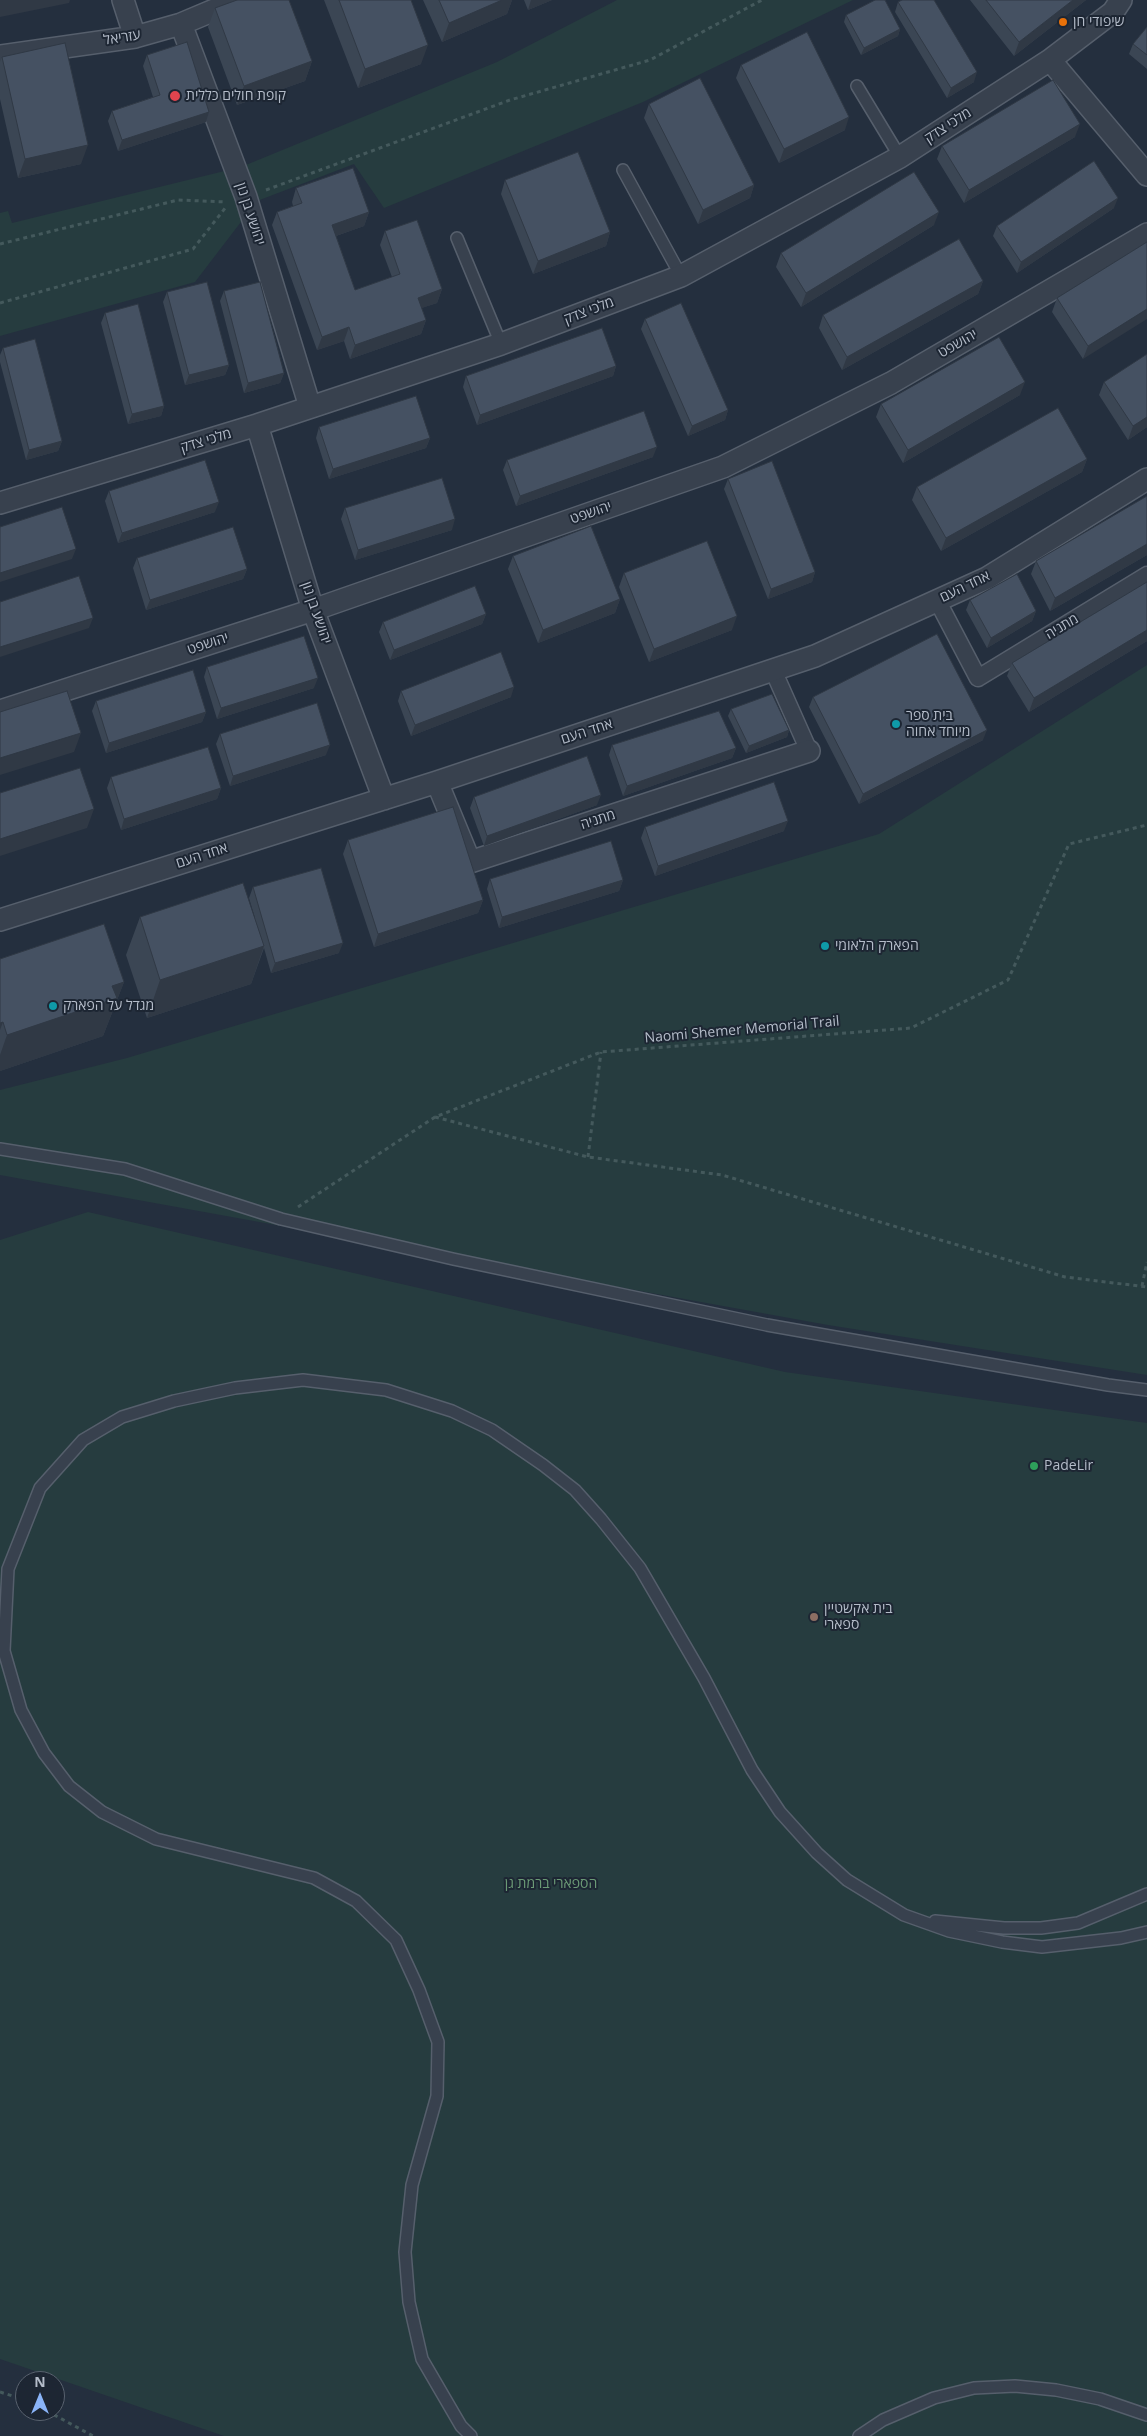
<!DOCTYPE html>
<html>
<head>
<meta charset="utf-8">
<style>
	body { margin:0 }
	#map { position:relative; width:1147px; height:2436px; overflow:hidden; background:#242f3e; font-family:"Open Sans",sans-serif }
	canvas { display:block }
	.north { position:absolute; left:15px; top:2371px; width:50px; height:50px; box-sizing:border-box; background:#1d2633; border:1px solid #59626f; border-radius:50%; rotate:0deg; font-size:14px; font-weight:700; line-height:20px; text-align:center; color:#b4bcc9 }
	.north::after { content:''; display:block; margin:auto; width:18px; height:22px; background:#8ab4f8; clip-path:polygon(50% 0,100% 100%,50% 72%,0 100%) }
</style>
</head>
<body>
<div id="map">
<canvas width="1147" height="2436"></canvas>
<div class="north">N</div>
</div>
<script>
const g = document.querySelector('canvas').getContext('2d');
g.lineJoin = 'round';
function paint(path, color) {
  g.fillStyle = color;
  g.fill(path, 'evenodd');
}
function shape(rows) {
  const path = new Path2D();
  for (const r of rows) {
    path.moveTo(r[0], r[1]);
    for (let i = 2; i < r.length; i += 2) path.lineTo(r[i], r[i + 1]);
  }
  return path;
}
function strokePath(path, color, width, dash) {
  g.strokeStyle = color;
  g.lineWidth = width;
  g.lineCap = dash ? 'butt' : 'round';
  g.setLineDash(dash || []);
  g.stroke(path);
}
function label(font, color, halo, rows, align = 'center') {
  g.font = font + ' "Open Sans",Heebo,sans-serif';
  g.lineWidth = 4;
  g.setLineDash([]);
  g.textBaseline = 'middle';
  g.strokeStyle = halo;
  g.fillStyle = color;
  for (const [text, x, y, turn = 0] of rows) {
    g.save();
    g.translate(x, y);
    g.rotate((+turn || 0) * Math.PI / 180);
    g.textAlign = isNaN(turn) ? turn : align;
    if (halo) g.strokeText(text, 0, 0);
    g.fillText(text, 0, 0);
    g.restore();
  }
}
const green = shape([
	[617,0,853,0,643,102,384,208,354,164,257,201,195,282,0,336,0,213,8,211,12,223,241,167,497,62],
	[1147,665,1147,1375,828,1325,0,1175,0,1090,127,1058,879,834],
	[88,1212,785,1372,1147,1423,1147,2436,224,2436,0,2359,0,1240]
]);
const path = shape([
	[266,190,510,100,650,60,762,0],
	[0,244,178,200,226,202],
	[0,303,193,249,226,207],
	[435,1117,588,1157,722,1175,1065,1277,1147,1287],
	[588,1157,601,1052],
	[298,1207,435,1117,601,1052,911,1028,1008,980,1069,844,1147,825],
	[1142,1286,1147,1262],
	[0,2392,25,2400],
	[47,2411,93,2436]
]);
const service = shape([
	[857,86,900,157],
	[623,170,681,276],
	[457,238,501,344],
	[0,1149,125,1169,281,1219,453,1259,767,1325,1108,1385,1147,1390],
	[935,1921,1004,1928,1041,1928,1078,1923,1147,1894],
	[471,2436,461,2426,422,2359,409,2302,405,2252,412,2185,437,2096,438,2042,419,1990,396,1940,356,1901,314,1878,156,1839,102,1812,69,1786,44,1753,21,1710,4,1651,8,1569,40,1488,83,1440,122,1417,174,1401,235,1388,303,1380,386,1390,452,1411,492,1430,543,1465,575,1490,601,1519,640,1568,704,1678,752,1770,780,1812,817,1853,847,1880,904,1915,949,1931,1002,1942,1042,1947,1121,1938,1147,1932],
	[859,2436,883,2420,934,2398,974,2388,1015,2386,1056,2390,1100,2399,1147,2415]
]);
const pedestrian = shape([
	[937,600,978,678,1147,575],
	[773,670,809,751]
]);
const minor = shape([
	[123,0,135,37],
	[181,24,246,197,310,407],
	[0,56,135,37,181,24,238,0],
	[1050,60,1147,175],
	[257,425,313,610,384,799],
	[0,503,257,425,501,344,681,276,900,157,1050,60,1113,12,1121,0],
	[0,711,313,610,723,467,891,383,1147,234],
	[437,782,470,862,809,751],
	[0,920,437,782,815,656,987,578,1147,479]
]);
const wall = shape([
	[324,0,411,0,421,64,358,88],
	[423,0,512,0,507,14,442,42],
	[524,0,552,0,528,10],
	[970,0,1086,0,1014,56],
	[898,2,974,82,947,98,895,12],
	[215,8,312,61,305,81,237,105,208,27],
	[846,15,900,29,898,36,861,55,844,22],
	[1147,27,1147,69,1129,54,1133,44],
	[147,55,209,112,206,122,118,151,108,121,112,111,153,97,143,66],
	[2,57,81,164,18,178,0,99,0,62],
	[741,65,845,130,779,163,736,78],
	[649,104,754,185,750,198,698,224,644,118],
	[1075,137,964,203,937,159,942,146],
	[505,180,610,232,606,246,533,274,501,194],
	[296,188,369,212,364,226,336,236,355,290,392,277,380,245,385,231,442,289,437,303,421,308,426,320,421,334,350,359,344,341,317,350,272,225,277,212,293,206,292,202],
	[1114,208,1017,273,993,236,997,226],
	[934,225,801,307,776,267,781,253],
	[1147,242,1083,359,1052,312,1057,298],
	[983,281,978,294,842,370,819,328,823,315],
	[224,291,284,373,280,383,244,393,220,301],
	[167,292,229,365,225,375,185,385,163,302],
	[105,313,164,406,161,416,128,424,101,323],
	[645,319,728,410,725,420,688,436,641,329],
	[3,348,62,441,58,451,26,460,0,362,0,355],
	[616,366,613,376,477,425,463,387,466,376],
	[1104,382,1147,427,1128,440,1099,395],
	[1020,395,903,463,876,417,881,404],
	[319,427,430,438,426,448,329,479,316,438],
	[653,457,516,506,503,470,507,460],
	[1087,459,1082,472,941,551,912,500,917,487],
	[728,479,815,572,812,582,768,599,724,489],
	[109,491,215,512,118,543,105,501],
	[1147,496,1147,555,1050,611,1031,574,1036,561],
	[345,508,452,530,355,560,341,519],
	[513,556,620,599,615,613,538,643,508,569],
	[137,558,247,569,243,579,146,610,133,568],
	[624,573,732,630,649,662,619,587],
	[1147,582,1147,641,1029,712,1007,676,1012,663],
	[970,600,1036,611,1032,621,987,648,966,610],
	[486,614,482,624,390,660,379,632,383,622],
	[207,667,314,688,217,719,204,677],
	[401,691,511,697,411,736,398,701],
	[813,697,983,740,859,804,809,707],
	[96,701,206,712,202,722,106,753,92,711],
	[731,709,789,730,787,737,746,753,728,716],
	[220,734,326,755,230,786,216,744],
	[612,745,736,748,732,758,623,796,609,755],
	[111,777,221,788,217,799,121,830,107,788],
	[474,797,597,805,484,846,470,808],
	[645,827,784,831,655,876,641,838],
	[348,840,483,900,478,913,374,947,343,854],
	[490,879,623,880,619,891,499,928,487,889],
	[253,887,339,953,271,973,264,948,251,984,147,1018,126,955,140,917,255,918,249,898],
	[0,959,124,982,103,1036,0,1071]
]);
const shadedWall = shape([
	[0,0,70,0,69,3,0,17],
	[502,0,512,0,507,14,442,42,449,23],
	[531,0,552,0,528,10],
	[1073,0,1086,0,1014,56,1019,42],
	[900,29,898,36,861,55,864,48],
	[428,45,421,64,358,88,365,69],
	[312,61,305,81,237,105,244,86],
	[977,72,974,82,947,98,951,88],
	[209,112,206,122,118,151,122,140],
	[849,117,845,130,779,163,784,149],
	[1080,124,1075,137,964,203,969,190],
	[88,145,81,164,18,178,25,159],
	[754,185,750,198,698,224,703,210],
	[1118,198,1114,208,1017,273,1021,262],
	[369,212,364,226,327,239,332,225],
	[939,212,934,225,801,307,806,293],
	[610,232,606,246,533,274,538,261],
	[983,281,978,294,842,370,847,357],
	[442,289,437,303,413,311,418,298],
	[1147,309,1147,319,1083,359,1088,346],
	[426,320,421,334,350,359,355,345],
	[349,327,344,341,317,350,322,337],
	[229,365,225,375,185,385,189,375],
	[616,366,613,376,477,425,480,415],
	[284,373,280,383,244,393,248,383],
	[1025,382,1020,395,903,463,908,450],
	[164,406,161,416,128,424,132,414],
	[728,410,725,420,688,436,692,426],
	[1147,417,1147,427,1128,440,1133,426],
	[430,438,426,448,329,479,333,469],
	[62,441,58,451,26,460,29,450],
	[657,447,653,457,516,506,520,496],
	[1087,459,1082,472,941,551,946,538],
	[219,502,215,512,118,543,122,533],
	[455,519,452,530,355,560,358,550],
	[1147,544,1147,555,1050,611,1055,598],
	[76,549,72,559,0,582,0,573],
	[247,569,243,579,146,610,150,600],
	[815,572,812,582,768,599,771,589],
	[620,599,615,613,538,643,543,630],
	[1036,611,1032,621,987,648,991,638],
	[486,614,482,624,390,660,394,650],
	[737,616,732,630,649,662,654,649],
	[93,618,89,628,0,657,0,647],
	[1147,630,1147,641,1029,712,1034,698],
	[318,678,314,688,217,719,221,708],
	[514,687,511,697,411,736,415,725],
	[206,712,202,722,106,753,109,743],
	[789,730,787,737,746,753,749,746],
	[987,730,983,740,859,804,863,794],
	[81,733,74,752,0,775,0,758],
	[330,745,326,755,230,786,233,776],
	[736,748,732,758,623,796,627,786],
	[221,788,217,799,121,830,124,819],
	[601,795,597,805,484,846,487,836],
	[94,809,87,828,0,856,0,839],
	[788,821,784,831,655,876,658,866],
	[623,880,619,891,499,928,502,917],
	[483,900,478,913,374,947,378,934],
	[343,943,339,953,271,973,275,963],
	[264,946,251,984,147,1018,160,980],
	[124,982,103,1036,0,1071,0,1055,7,1035,112,986],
	[3,1022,0,1030,0,1023]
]);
const building = shape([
	[237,0,289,0,312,61,244,86,215,8,237,0],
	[339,0,411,0,428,45,365,69,339,0],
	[439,0,502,0,449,23,439,0],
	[875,0,885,0,900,29,864,48,846,15,875,0],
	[902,0,934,0,977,72,951,88,898,2,902,0],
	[986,0,1073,0,1019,42,986,0],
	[1147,27,1147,55,1133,44,1147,27],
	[807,32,849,117,784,149,741,65,807,32],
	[187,42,209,112,122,140,112,111,160,95,147,55,187,42],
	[65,43,88,145,25,159,2,57,65,43],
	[700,78,754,185,703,210,649,104,700,78],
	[1053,80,1080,124,969,190,942,146,1053,80],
	[578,152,610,232,538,261,505,180,578,152],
	[1094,161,1118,198,1021,262,997,226,1094,161],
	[353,168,369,212,332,225,355,290,400,274,385,231,417,220,442,289,418,298,426,320,355,345,349,327,322,337,277,212,302,203,296,188,353,168],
	[914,172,939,212,806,293,781,253,914,172],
	[959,239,983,281,847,357,823,315,959,239],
	[1147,242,1147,309,1088,346,1057,298,1147,242],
	[207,282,229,365,189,375,167,292,207,282],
	[260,282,284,373,248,383,224,291,260,282],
	[681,303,728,410,692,426,645,319,681,303],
	[138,304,164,406,132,414,105,313,138,304],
	[602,328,616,366,480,415,466,376,602,328],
	[999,337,1025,382,908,450,881,404,999,337],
	[35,339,62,441,29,450,3,348,35,339],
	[1147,354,1147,417,1133,426,1104,382,1147,354],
	[416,396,430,438,333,469,319,427,416,396],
	[1058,408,1087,459,946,538,917,487,1058,408],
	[644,411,657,447,520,496,507,460,644,411],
	[205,460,219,502,122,533,109,491,205,460],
	[772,461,815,572,771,589,728,479,772,461],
	[442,478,455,519,358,550,345,508,442,478],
	[1147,496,1147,544,1055,598,1036,561,1147,496],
	[62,507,76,549,0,573,0,527,62,507],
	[591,526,620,599,543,630,513,556,591,526],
	[233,527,247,569,150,600,137,558,233,527],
	[707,541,737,616,654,649,624,573,707,541],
	[1017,574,1036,611,991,638,970,600,1017,574],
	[79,576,93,618,0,647,0,602,79,576],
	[1147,582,1147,630,1034,698,1012,663,1147,582],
	[475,586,486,614,394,650,383,622,475,586],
	[937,634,987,730,863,794,813,697,937,634],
	[304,636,318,678,221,708,207,667,304,636],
	[501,652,514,687,415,725,401,691,501,652],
	[193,670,206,712,109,743,96,701,193,670],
	[67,691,81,733,0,758,0,712,67,691],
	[772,694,789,730,749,746,731,709,772,694],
	[317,703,330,745,233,776,220,734,317,703],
	[719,711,736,748,627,786,612,745,719,711],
	[208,747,221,788,124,819,111,777,208,747],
	[587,756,601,795,487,836,474,797,587,756],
	[80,768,94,809,0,839,0,793,80,768],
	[774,782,788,821,658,866,645,827,774,782],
	[453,807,483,900,378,934,348,840,453,807],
	[611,841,623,880,502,917,490,879,611,841],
	[321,868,343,943,275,963,253,887,321,868],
	[243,883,264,946,160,980,140,917,243,883],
	[104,924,124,982,112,986,117,998,7,1035,3,1022,0,1023,0,959,104,924]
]);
const markers = [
	[1063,22,5,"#e8710a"],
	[175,96,6,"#e0444e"],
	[896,724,5,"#0f9aa8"],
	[825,946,5,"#0f9aa8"],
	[53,1006,5,"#0f9aa8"],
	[1034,1466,5,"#2e9e5b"],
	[814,1617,5,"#8d6e63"]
];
const poiNames = [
	["שיפודי חן",1073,22],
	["קופת חולים כללית",186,96],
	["בית ספר",906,716],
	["מיוחד אחוה",906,732],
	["הפארק הלאומי",835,946],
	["מגדל על הפארק",63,1006],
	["PadeLir",1044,1466],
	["בית אקשטיין",824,1609],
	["ספארי",824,1625]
];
const streetNames = [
	["עזריאל",122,38,-9],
	["מלכי צדק",948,126,-33],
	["יהושע בן נון",250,214,72],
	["מלכי צדק",589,311,-21],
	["יהושפט",958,344,-30],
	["מלכי צדק",206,441,-17],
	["יהושפט",591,513,-19],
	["אחד העם",965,587,-26],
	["יהושע בן נון",316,613,71],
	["מתניה",1062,627,-31],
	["יהושפט",208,644,-18],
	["אחד העם",587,732,-18],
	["מתניה",598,820,-18],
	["אחד העם",202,856,-18],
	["Naomi Shemer Memorial Trail",742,1030,-5]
];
const parkNames = [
	["הספארי ברמת גן",551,1884]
];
paint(green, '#263c3f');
strokePath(service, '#565f6c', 14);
strokePath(pedestrian, '#565f6c', 19);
strokePath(minor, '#565f6c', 24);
strokePath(path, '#44595c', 3, [4, 4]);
strokePath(service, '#38414e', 11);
strokePath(pedestrian, '#38414e', 16);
strokePath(minor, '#38414e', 21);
paint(wall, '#3b4654');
paint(shadedWall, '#303945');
paint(building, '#455162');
strokePath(building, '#303945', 1);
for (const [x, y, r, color] of markers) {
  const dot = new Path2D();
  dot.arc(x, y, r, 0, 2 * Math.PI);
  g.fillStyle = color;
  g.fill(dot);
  strokePath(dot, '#1d2633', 2);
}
label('14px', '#b4bcc9', '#1d2633', poiNames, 'left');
label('14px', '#b4bcc9', '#1d2633', streetNames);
label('14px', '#6b9a76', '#1d2633', parkNames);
</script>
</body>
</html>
